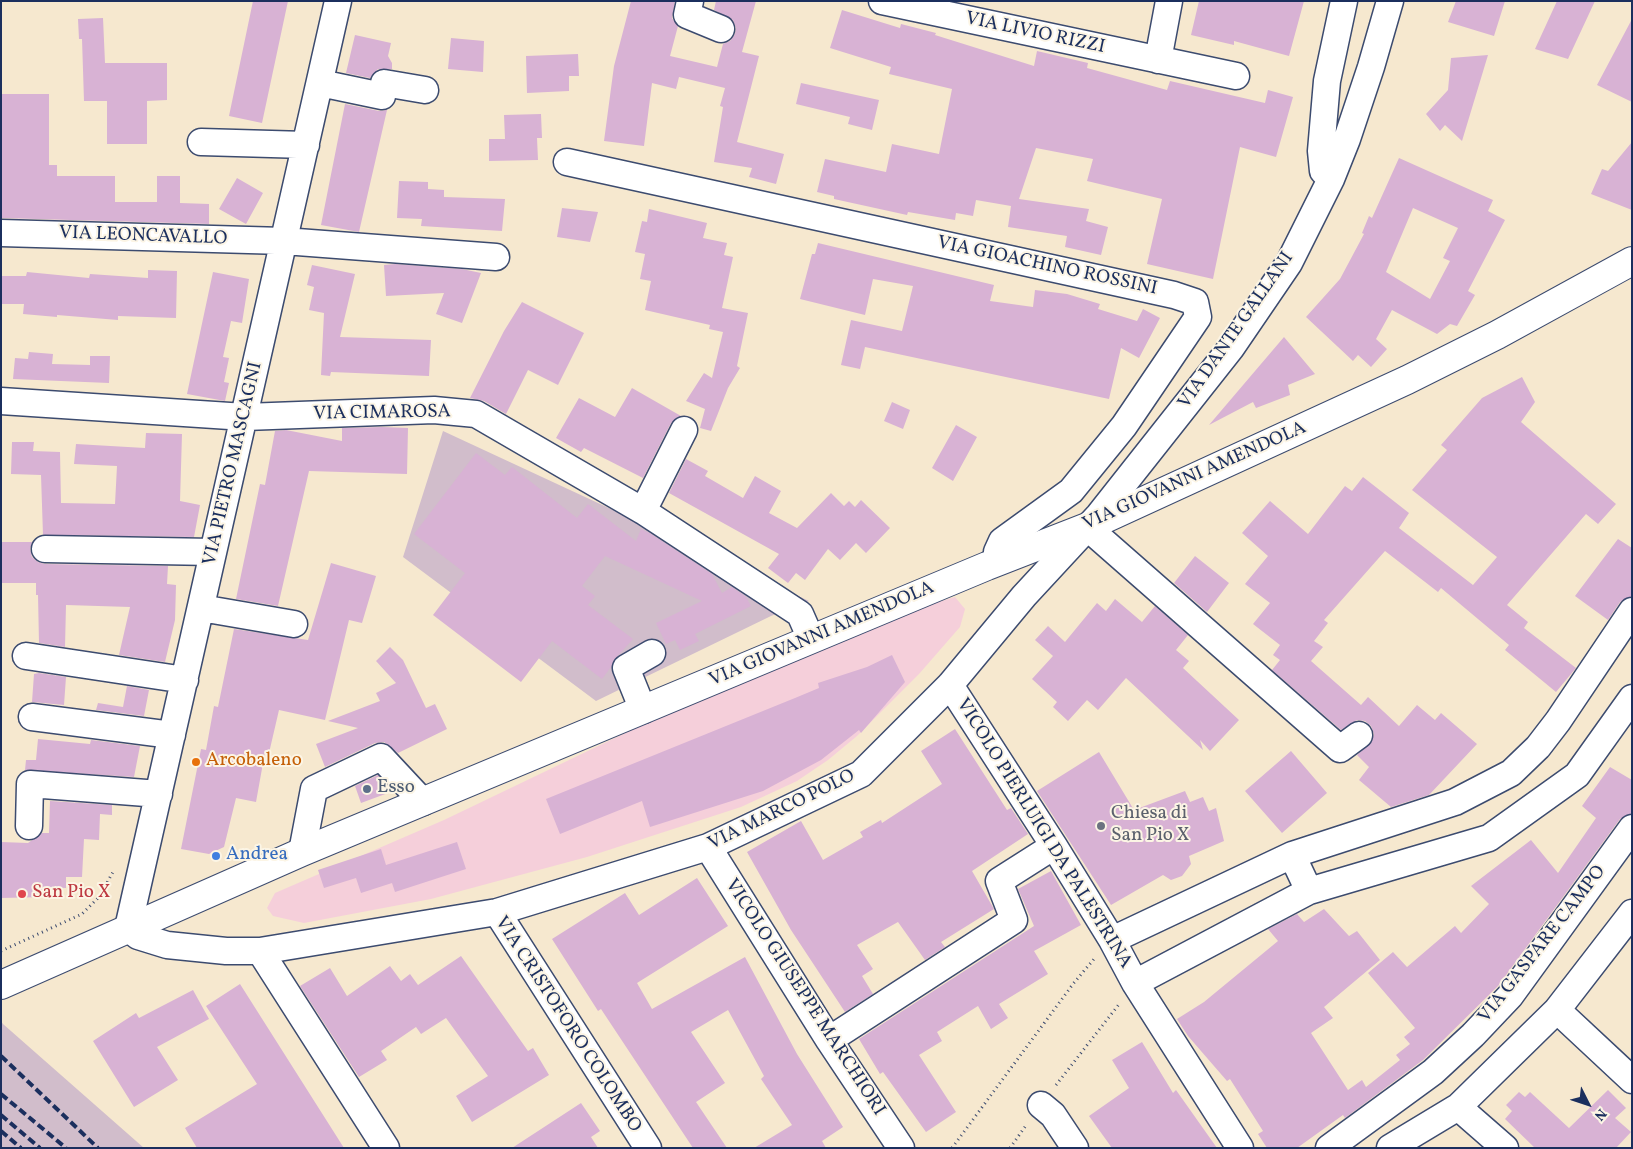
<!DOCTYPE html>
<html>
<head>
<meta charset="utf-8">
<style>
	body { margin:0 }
	#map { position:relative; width:1633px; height:1149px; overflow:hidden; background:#f6e8cf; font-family:Vollkorn,serif }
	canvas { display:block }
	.frame { position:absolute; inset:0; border:2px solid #1b2f5e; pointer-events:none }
	.north { position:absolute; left:1563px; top:1079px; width:50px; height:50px; -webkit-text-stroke:4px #fcf5e5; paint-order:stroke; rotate:131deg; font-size:14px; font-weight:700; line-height:20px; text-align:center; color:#1b2f5e }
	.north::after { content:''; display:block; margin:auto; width:18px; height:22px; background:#1b2f5e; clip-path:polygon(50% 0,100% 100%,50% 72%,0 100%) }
</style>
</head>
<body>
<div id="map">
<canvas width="1633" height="1149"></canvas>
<div class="frame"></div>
<div class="north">N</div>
</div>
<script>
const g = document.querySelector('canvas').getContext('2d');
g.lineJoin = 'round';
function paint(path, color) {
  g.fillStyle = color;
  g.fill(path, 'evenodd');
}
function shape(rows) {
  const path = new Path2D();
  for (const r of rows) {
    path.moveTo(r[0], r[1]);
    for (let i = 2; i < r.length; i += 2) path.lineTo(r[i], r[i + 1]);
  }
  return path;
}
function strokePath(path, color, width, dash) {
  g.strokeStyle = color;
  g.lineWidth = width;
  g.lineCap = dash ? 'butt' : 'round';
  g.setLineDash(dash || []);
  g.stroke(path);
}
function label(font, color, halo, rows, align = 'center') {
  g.font = font + ' Vollkorn,serif';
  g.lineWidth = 4;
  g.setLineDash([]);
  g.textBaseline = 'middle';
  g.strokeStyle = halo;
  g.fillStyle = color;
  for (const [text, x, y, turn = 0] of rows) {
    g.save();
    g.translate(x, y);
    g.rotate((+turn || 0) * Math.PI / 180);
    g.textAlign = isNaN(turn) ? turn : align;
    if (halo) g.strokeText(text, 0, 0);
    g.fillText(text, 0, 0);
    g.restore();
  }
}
const built = shape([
	[955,597,965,609,960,627,919,674,857,736,828,760,797,781,741,807,587,857,431,899,304,923,273,916,267,908,275,893,444,820,788,655,861,625]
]);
const industrial = shape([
	[443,431,809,601,771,616,596,701,403,557],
	[1,1021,3,1024,144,1148,1,1148]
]);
const building = shape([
	[253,1,288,1,262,123,229,116],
	[631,1,675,1,672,18,678,26,670,56,717,67,723,44,730,41,735,34,736,28,733,20,714,10,716,1,756,1,742,52,759,56,737,142,784,154,776,184,749,177,752,168,714,162,723,107,720,106,725,88,679,77,676,89,652,83,644,146,604,141,614,66],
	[1199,1,1304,1,1289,56,1234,41,1234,45,1191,35],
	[1456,1,1505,1,1494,36,1448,22],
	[1557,1,1595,1,1568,59,1535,49],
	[842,10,900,28,901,24,936,33,935,35,1034,66,1037,51,1088,63,1087,68,1167,90,1170,81,1265,103,1268,90,1293,97,1276,157,1240,147,1213,279,1147,264,1162,199,1087,181,1093,159,1036,148,1019,199,1089,209,1086,221,1108,227,1101,255,1065,247,1067,236,1008,227,1011,206,976,200,973,216,956,213,955,220,908,212,907,215,834,199,834,196,817,192,825,159,886,172,892,144,939,154,952,89,889,74,891,67,830,48],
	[103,18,105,63,167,63,167,100,147,101,147,144,107,144,107,101,84,101,82,39,79,39,78,19],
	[1632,19,1632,102,1597,85],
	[355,35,391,43,388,56,392,63,392,69,378,69,370,78,346,73],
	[451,38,484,41,483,72,448,69],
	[578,54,579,76,569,76,569,91,527,93,526,56],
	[1488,55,1462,141,1445,125,1440,131,1426,114,1448,90,1451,58],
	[801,83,879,100,872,130,848,124,850,117,796,104],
	[1,94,49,94,49,165,57,165,57,176,115,176,115,202,157,202,157,176,180,176,180,203,209,204,209,224,1,218],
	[345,104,379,111,387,110,359,232,321,225],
	[541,114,542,138,537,138,538,160,489,161,489,139,505,139,504,115],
	[1632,142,1632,210,1591,194,1602,169,1608,171],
	[1399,158,1493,200,1488,211,1505,220,1468,291,1475,295,1457,326,1450,324,1437,334,1392,310,1376,339,1387,349,1371,367,1358,355,1353,361,1306,317,1340,279,1364,234,1362,233,1369,216,1372,218],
	[1413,208,1458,228,1443,258,1450,261,1430,299,1386,272],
	[237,178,263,193,246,224,219,209],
	[399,181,428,182,428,189,444,190,444,197,505,199,502,231,421,226,422,219,397,218],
	[562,208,598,212,590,242,557,237],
	[649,209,707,223,703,238,727,243,724,255,733,257,722,308,748,313,737,366,740,368,728,388,711,431,700,428,705,409,686,401,704,373,712,378,723,332,709,329,710,325,645,310,651,281,640,279,645,254,635,252,642,221,647,222],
	[818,243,994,285,990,301,1033,307,1035,290,1067,294,1100,304,1098,309,1137,321,1143,309,1160,318,1139,358,1121,348,1109,399,865,347,860,369,841,365,851,320,902,331,913,286,873,279,865,315,800,299,812,254,815,254],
	[395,264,462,269,481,273,462,323,436,314,444,293,386,296,384,265],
	[312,265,355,274,340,337,431,340,429,376,331,372,330,376,321,375,324,313,309,310,314,287,307,285],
	[148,270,177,271,176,318,118,316,118,320,57,315,57,317,23,314,24,304,1,304,1,276,26,276,27,272,89,278,90,274,148,278],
	[213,272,249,279,242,323,231,321,223,357,229,358,224,382,229,383,225,401,187,394],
	[522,302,584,333,558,385,528,370,506,414,484,401,470,398,504,331],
	[1284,337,1315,374,1288,385,1290,395,1256,408,1253,402,1209,425],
	[29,352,53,354,52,364,90,365,90,356,110,356,109,383,13,379,15,358,28,359],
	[1522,377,1535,402,1521,422,1616,504,1598,524,1586,514,1507,605,1528,622,1524,628,1576,668,1556,692,1505,650,1509,645,1441,588,1438,592,1385,551,1324,620,1328,623,1314,641,1323,647,1311,661,1361,705,1368,697,1399,726,1417,705,1435,720,1441,713,1477,744,1429,795,1391,807,1359,780,1369,767,1357,755,1372,741,1374,734,1371,726,1365,721,1357,720,1341,730,1272,670,1280,660,1273,655,1280,645,1253,624,1270,603,1245,584,1268,556,1242,533,1270,501,1308,534,1345,486,1352,491,1363,477,1409,513,1399,528,1473,585,1497,557,1412,490,1447,450,1441,445,1482,398],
	[632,388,681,416,671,423,643,478,584,448,581,452,556,438,579,398,615,417],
	[892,402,910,410,903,429,884,421],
	[956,425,977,437,953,481,932,468],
	[382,427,408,428,407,474,309,471,278,606,236,599,260,484,265,485,275,431,286,430,342,441,342,428],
	[146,433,182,434,180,501,200,505,194,537,43,535,41,475,11,474,12,442,34,442,33,451,60,452,61,503,115,504,117,466,74,464,76,444,145,448],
	[476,453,505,475,512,467,577,518,588,504,636,541,641,529,651,534,712,574,722,593,732,587,746,597,751,606,695,634,699,641,680,650,675,640,666,644,656,623,702,601,605,556,582,586,595,596,588,605,633,639,614,660,611,667,602,679,552,641,521,682,433,615,465,573,414,534],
	[686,459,708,471,705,476,743,498,755,476,781,491,769,513,797,528,831,493,844,506,849,501,855,507,861,500,890,528,866,553,856,543,840,560,828,549,805,580,796,573,788,583,768,568,779,554,669,493],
	[1618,539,1632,548,1632,596,1620,602,1608,620,1575,596],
	[1,542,32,542,30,549,32,557,38,562,45,564,168,566,167,584,176,585,175,620,165,662,119,655,130,607,66,605,65,647,39,643,38,595,36,595,36,583,1,583],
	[1195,556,1229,583,1207,612,1174,583],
	[331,563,376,576,362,623,349,620,325,720,279,710,269,753,265,752,256,802,236,798,224,847,209,854,181,849,201,749,206,750,214,706,218,707,234,629,308,640],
	[1115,599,1142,622,1155,606,1188,635,1176,650,1189,661,1183,668,1239,720,1210,751,1200,740,1203,750,1126,678,1098,710,1087,700,1068,721,1053,707,1057,702,1032,679,1053,656,1035,640,1048,626,1065,642,1097,603,1106,611],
	[390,647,403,660,426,708,435,704,447,729,398,753,384,742,375,743,325,767,316,744,358,728,328,721,380,701,376,693,396,683,376,661],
	[892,655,905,682,861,733,859,730,821,760,763,791,650,827,642,801,560,834,546,799,795,698,819,688,818,683,867,667],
	[39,673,66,677,64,705,32,702,34,674],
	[127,686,149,690,144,716,96,710,98,703,123,707],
	[955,729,1007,810,1011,808,1028,834,972,871,994,909,941,942,945,947,925,960,898,922,857,945,873,969,862,976,873,994,845,1012,791,930,747,852,801,821,823,860,863,837,860,832,881,820,882,823,942,784,921,751],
	[38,739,90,744,91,740,140,746,134,777,25,770,26,760,36,760],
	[1291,751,1327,793,1282,833,1245,791],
	[1099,752,1134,810,1185,791,1190,802,1203,797,1209,811,1216,808,1224,841,1189,856,1191,864,1182,876,1171,880,1163,875,1111,905,1037,791],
	[1610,767,1632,780,1632,813,1620,819,1498,986,1423,1060,1345,1118,1343,1115,1297,1148,1267,1148,1258,1134,1263,1131,1230,1079,1227,1081,1188,1036,1177,1019,1204,1002,1278,941,1268,929,1297,914,1304,922,1324,909,1349,936,1357,931,1380,960,1324,1007,1333,1018,1311,1033,1348,1090,1362,1080,1366,1087,1400,1060,1396,1055,1410,1044,1404,1037,1415,1028,1368,973,1393,952,1407,967,1455,926,1461,933,1489,904,1471,886,1531,840,1558,873,1596,818,1582,806],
	[378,775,384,782,388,793,361,803,355,786],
	[50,801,112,805,112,815,100,814,99,840,84,839,82,877,66,877,66,888,45,887,45,897,1,898,1,842,28,843,42,833,49,833],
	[457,842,466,869,395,892,392,883,361,893,356,878,324,888,318,870,381,849,386,865],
	[1051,871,1081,925,1034,951,1048,974,999,1004,1008,1018,991,1029,978,1006,937,1032,942,1041,919,1055,956,1112,926,1132,883,1072,880,1074,859,1039,1034,926,1018,889],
	[697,878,728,926,637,983,652,1009,745,957,797,1054,843,1127,822,1141,826,1148,754,1148,792,1125,761,1079,764,1076,728,1010,691,1032,725,1083,696,1102,727,1148,693,1148,601,1009,598,1011,552,939,625,893,639,915],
	[461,956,528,1051,533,1048,549,1075,472,1122,456,1096,488,1076,446,1018,421,1034,416,1027,381,1051,387,1060,359,1077,300,986,330,968,347,996,390,966,401,981,410,974,418,985],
	[240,984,344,1148,197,1148,185,1128,257,1084,206,1006],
	[193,990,209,1019,157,1047,178,1080,134,1107,93,1041,136,1013,139,1018],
	[1142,1042,1173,1093,1176,1090,1217,1148,1112,1148,1089,1116,1129,1088,1112,1060],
	[1608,1090,1626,1108,1615,1118,1631,1132,1616,1148,1535,1148,1505,1119,1512,1111,1506,1105,1519,1092,1525,1097,1530,1092,1569,1128],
	[581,1103,600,1131,591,1137,598,1148,512,1148]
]);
const path = shape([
	[1,951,82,914,99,897,113,872],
	[1056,1085,1120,1003],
	[952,1148,1073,984,1094,959],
	[1010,1148,1027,1124]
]);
const minor = shape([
	[338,1,128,928,138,936,167,945,226,951,260,951,497,912,708,847,861,774,950,685,1024,596,1099,515,1231,348,1289,263,1331,179,1347,139,1371,67,1390,1],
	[690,1,687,15,721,29],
	[882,1,1236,76],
	[1158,60,1169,1],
	[320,83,382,96,384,83,425,90],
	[201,142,306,145],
	[567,162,1174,295,1195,302,1198,317,1124,426,1071,491,1002,541,997,552,1000,560],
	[1331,179,1323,171,1321,151,1327,81,1344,1],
	[1,233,284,241,496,257],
	[1,401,245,417,434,410,476,414,643,511,800,614,811,639],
	[643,511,684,430],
	[1087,527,1340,749,1359,735],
	[45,549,213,552],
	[201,608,294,624],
	[26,656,185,680],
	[950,685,1054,846,1112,940,1135,983,1240,1148],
	[643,710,626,668,652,653],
	[32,717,172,735],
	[29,826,30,784,159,794],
	[708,847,829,1040,901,1148],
	[302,852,314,789,381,757,423,802],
	[1292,855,1455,802,1511,773,1538,747,1558,721,1632,611],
	[1309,891,1489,838,1577,775,1632,698],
	[497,912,648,1148],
	[1112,940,1292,855,1309,891,1135,983],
	[260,951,386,1148],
	[1557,1010,1632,1080],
	[829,1040,1014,920,999,881,1054,846],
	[1041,1105,1053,1115,1075,1148],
	[1458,1107,1505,1148],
	[1329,1148,1433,1072,1473,1035,1510,996,1632,828],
	[1390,1148,1458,1107,1557,1010,1632,913]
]);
const major = shape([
	[1,985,302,852,987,566,1087,527,1407,380,1497,335,1632,261]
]);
const rail = shape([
	[1,1056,98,1148],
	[1,1094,66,1148],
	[1,1115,40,1148],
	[1,1131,21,1148]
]);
const markers = [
	[196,762,5,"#e8710a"],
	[367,789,5,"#5c6f8a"],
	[1101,826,5,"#6b7280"],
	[216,856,5,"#3f7fe0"],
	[22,894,5,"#e0444e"]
];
const streetNames = [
	["VIA LIVIO RIZZI",1035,34,12],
	["VIA LEONCAVALLO",143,237,2],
	["VIA GIOACHINO ROSSINI",1047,267,12],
	["VIA DANTE GALLANI",1237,331,-55],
	["VIA CIMAROSA",382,414,-1],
	["VIA PIETRO MASCAGNI",234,464,-77],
	["VIA GIOVANNI AMENDOLA",1195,477,-24],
	["VIA GIOVANNI AMENDOLA",822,635,-23],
	["VIA MARCO POLO",782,811,-26],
	["VICOLO PIERLUIGI DA PALESTRINA",1043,834,58],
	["VIA GASPARE CAMPO",1543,945,-52],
	["VICOLO GIUSEPPE MARCHIORI",804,998,57],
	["VIA CRISTOFORO COLOMBO",567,1025,57]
];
const foodNames = [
	["Arcobaleno",206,762]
];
const serviceNames = [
	["Esso",377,789]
];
const worshipNames = [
	["Chiesa di",1111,815],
	["San Pio X",1111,837]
];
const shopNames = [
	["Andrea",226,856]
];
const healthNames = [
	["San Pio X",32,894]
];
paint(built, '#f5cfda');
paint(industrial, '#d1bdcb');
paint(building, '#d8b2d4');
strokePath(minor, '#3c4b6f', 29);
strokePath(major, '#3c4b6f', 30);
strokePath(path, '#3c4b6f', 3, [1, 4]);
strokePath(minor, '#fff', 26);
strokePath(major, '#fff', 28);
strokePath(rail, '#1b2f5e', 4, [8, 4]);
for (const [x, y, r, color] of markers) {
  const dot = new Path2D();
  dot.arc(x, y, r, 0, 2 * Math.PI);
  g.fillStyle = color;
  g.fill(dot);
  strokePath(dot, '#fcf5e5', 2);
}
label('19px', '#1b2f5e', '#fcf5e5', streetNames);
label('19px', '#c56008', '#fcf5e5', foodNames, 'left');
label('19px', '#4e5e75', '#fcf5e5', serviceNames, 'left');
label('19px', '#5b616d', '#fcf5e5', worshipNames, 'left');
label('19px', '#366cbe', '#fcf5e5', shopNames, 'left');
label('19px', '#be3a42', '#fcf5e5', healthNames, 'left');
</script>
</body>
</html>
